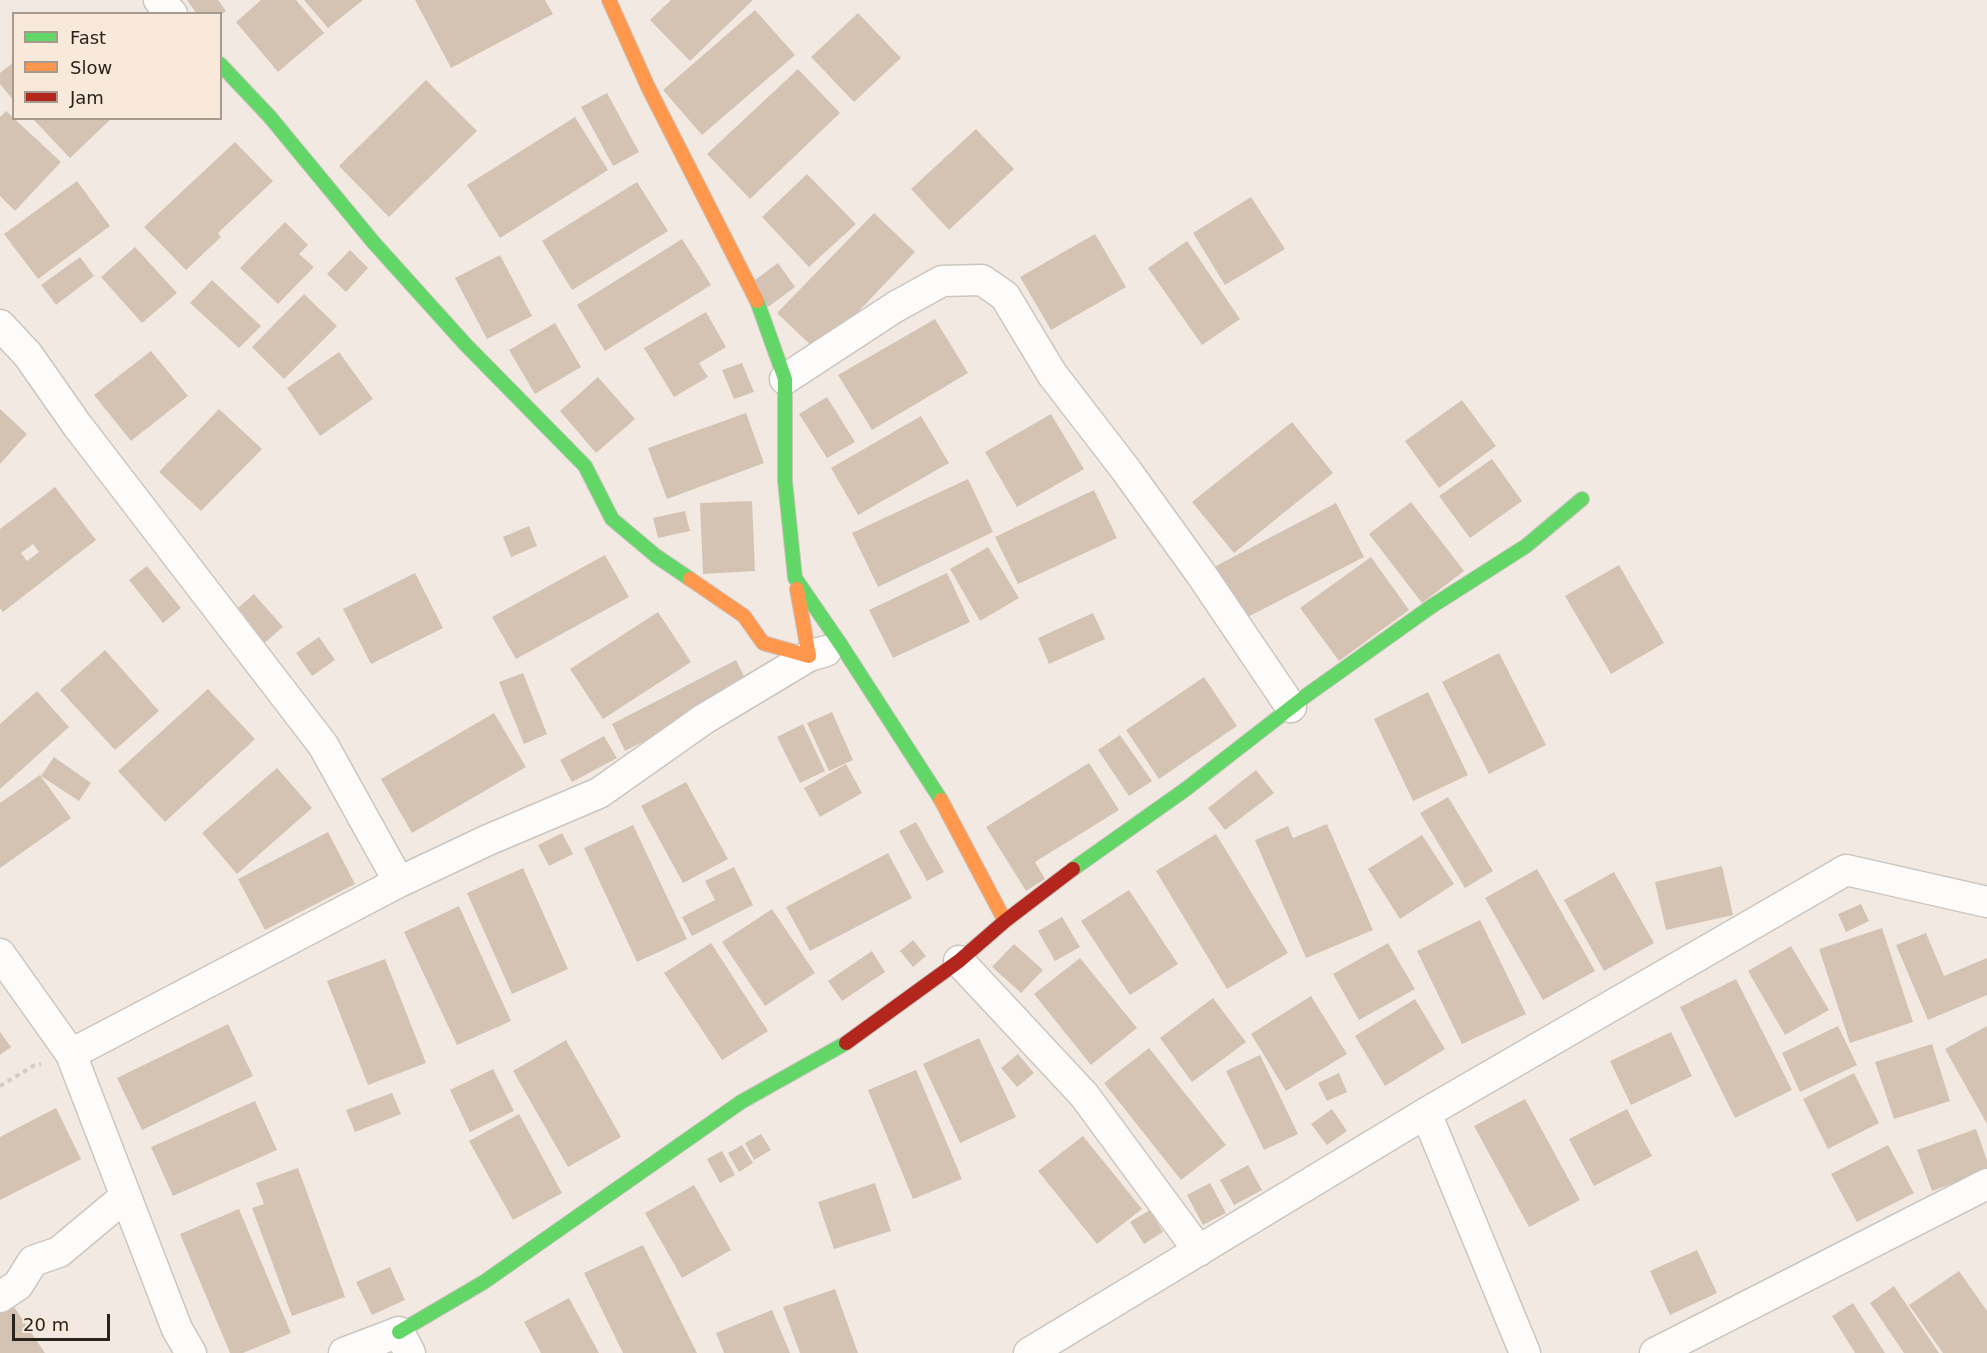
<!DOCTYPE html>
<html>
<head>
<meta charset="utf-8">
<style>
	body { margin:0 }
	#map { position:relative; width:1987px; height:1353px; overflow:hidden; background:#f2eae2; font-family:"DejaVu Sans",sans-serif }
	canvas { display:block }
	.legend { position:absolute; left:12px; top:12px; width:210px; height:108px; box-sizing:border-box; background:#f9e9db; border:2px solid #a69a8f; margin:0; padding:8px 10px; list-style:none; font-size:18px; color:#29231e }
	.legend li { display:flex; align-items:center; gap:12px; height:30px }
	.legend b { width:30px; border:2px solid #a69a8f }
	.scale { position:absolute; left:12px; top:1314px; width:98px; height:27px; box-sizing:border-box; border:3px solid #29231e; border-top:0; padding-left:8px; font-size:18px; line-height:21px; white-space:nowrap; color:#29231e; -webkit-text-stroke:4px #f9e9db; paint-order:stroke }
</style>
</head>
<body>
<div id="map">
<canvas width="1987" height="1353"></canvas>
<ul class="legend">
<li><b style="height:8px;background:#63d668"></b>Fast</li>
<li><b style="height:8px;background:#ff974d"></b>Slow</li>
<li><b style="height:8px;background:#b3261e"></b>Jam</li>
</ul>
<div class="scale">20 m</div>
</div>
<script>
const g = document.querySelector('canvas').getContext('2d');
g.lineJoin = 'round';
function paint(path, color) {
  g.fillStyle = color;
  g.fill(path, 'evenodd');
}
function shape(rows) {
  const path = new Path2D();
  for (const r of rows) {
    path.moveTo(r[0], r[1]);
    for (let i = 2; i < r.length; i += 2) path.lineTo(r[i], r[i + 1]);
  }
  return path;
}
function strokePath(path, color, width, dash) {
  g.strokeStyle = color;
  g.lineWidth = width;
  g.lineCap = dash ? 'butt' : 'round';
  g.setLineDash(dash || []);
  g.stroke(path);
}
const building = shape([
	[187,0,218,0,226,11,220,15,220,14,197,14],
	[261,0,296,0,324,33,278,72,236,22],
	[304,0,363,0,328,28],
	[415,0,545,0,553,14,451,68],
	[671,0,753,0,690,61,650,20],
	[755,10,795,55,702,135,663,90],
	[858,13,901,58,854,102,811,57],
	[14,62,14,101,0,84,0,73],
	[798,69,840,113,750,199,707,154],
	[426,80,477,131,389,217,339,166],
	[607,93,639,152,613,166,581,107],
	[6,111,61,162,15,211,0,196,0,117],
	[575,117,608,170,500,238,467,185],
	[32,118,112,118,70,158],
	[976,129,1014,169,949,230,911,189],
	[235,142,273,181,218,233,221,237,186,270,144,227],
	[807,174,856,224,809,267,762,217],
	[77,181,110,226,38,279,4,234],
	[637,182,668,231,572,290,542,241],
	[1251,197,1285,249,1225,285,1193,233],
	[874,213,915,252,819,353,777,313],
	[285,222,308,245,299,254,314,267,278,304,240,268],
	[1095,234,1126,287,1051,330,1020,277],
	[682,239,711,285,605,351,577,305],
	[1187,241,1240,319,1202,345,1148,268],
	[135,247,177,293,142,323,101,277],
	[350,250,368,268,346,292,327,274],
	[500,255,532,316,487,339,455,278],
	[80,257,94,276,56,305,41,285],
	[778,263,795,287,768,307,751,283],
	[212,280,261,326,239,348,190,303],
	[304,294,337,326,284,379,252,347],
	[706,312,726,347,699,363,708,377,674,397,644,348],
	[935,319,968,373,872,430,838,375],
	[555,323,581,367,535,394,509,350],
	[151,351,188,396,131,441,94,395],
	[339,352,373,399,320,436,287,388],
	[742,363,754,392,734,399,722,370],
	[598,377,635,419,596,453,560,411],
	[827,397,855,442,827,458,799,414],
	[1462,400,1496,446,1439,488,1405,441],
	[0,409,27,434,0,464],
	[219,409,262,449,201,511,159,472],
	[746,413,764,463,667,499,648,448],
	[1051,414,1084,469,1017,507,985,452],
	[921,416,949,463,858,515,831,468],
	[1292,422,1333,473,1234,553,1192,502],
	[1492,459,1522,501,1470,538,1439,496],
	[968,479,993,532,878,587,852,533],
	[55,487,96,540,3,612,0,608,0,529],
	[33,544,39,552,27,561,21,553],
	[1094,490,1117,538,1018,584,995,537],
	[752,501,755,571,703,574,700,503],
	[1411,502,1464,571,1422,603,1369,534],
	[1336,503,1364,557,1242,620,1214,567],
	[685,511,690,531,658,538,653,518],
	[529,526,537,546,511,557,503,537],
	[988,547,1019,598,980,621,950,569],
	[605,555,629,597,516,659,492,617],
	[1371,557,1409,610,1339,661,1300,608],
	[1619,565,1664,643,1611,674,1565,596],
	[147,566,181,608,163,623,129,580],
	[415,573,443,628,371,664,343,609],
	[947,573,970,622,893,658,869,610],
	[254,594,283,627,261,646,232,613],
	[658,612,691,662,603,719,570,669],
	[1093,613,1105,639,1049,664,1038,638],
	[319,637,335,660,312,676,296,653],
	[105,650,159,711,115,750,60,690],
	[1499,653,1546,745,1489,774,1442,682],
	[736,660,749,687,625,751,612,724],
	[523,673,547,734,524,744,499,682],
	[1204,677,1237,726,1159,779,1126,730],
	[208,689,255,739,165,822,118,771],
	[37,691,69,727,0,789,0,724],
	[1428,692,1468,775,1413,801,1374,719],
	[832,712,853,760,829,771,807,723],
	[494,713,526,767,412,833,381,779],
	[803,724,825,771,800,783,777,737],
	[1120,735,1152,781,1129,796,1098,750],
	[604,736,617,758,572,782,560,760],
	[54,757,91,783,79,801,41,776],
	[1089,763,1119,810,1035,862,1045,879,1026,891,986,827],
	[846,764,862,793,820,817,804,788],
	[277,768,312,808,237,874,202,833],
	[1256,770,1274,793,1225,830,1208,808],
	[40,775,71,818,0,868,0,803],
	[686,782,728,859,683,883,641,806],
	[1448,797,1493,871,1465,888,1420,813],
	[916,822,944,872,927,881,899,831],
	[1327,824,1373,930,1306,958,1255,840,1288,826,1293,838],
	[633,825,687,939,637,962,584,848],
	[328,832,355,884,265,930,238,879],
	[562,833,573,854,549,866,538,845],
	[1216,834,1288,953,1227,989,1156,871],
	[1422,835,1454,884,1400,919,1368,869],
	[888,853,912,898,810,951,786,907],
	[1722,866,1733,915,1666,930,1655,882],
	[734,867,753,905,692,936,682,917,715,900,705,881],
	[523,868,568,969,512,994,467,893],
	[1537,869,1595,971,1543,1000,1485,898],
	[1614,872,1654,943,1604,971,1564,900],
	[1129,890,1178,964,1130,995,1081,921],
	[1861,904,1869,921,1846,932,1838,914],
	[459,906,511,1021,457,1045,404,932],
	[772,909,815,973,765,1006,722,942],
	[1062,917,1080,947,1055,961,1038,931],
	[1480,920,1526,1014,1462,1044,1417,951],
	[1882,928,1913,1022,1850,1043,1819,949],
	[1926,933,1944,976,1987,958,1987,995,1928,1020,1896,945],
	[913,940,926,956,913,967,900,951],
	[711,943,768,1031,722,1060,664,973],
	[1388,943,1415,989,1359,1020,1333,974],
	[1014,944,1043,970,1021,993,992,967],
	[1791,946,1829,1010,1785,1035,1748,971],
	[872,951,885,972,842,1001,828,981],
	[1080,958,1137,1028,1091,1065,1034,994],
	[385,959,426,1063,368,1085,327,981],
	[1736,979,1792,1090,1735,1118,1680,1007],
	[1311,996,1347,1054,1286,1091,1251,1034],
	[1213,998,1246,1042,1192,1082,1160,1038],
	[1415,999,1445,1049,1385,1086,1355,1036],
	[228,1024,253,1076,142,1130,117,1078],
	[1838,1026,1857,1065,1800,1092,1782,1053],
	[1987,1026,1987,1124,1945,1049],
	[0,1032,11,1047,0,1055],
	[1671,1032,1692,1076,1631,1105,1610,1061],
	[979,1038,1016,1117,960,1143,923,1064],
	[566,1040,621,1137,568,1167,513,1071],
	[1932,1044,1950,1101,1894,1119,1875,1062],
	[1149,1048,1226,1145,1181,1180,1104,1083],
	[1018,1054,1034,1073,1017,1087,1001,1068],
	[1260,1055,1298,1134,1264,1150,1226,1071],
	[493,1069,514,1111,470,1132,450,1090],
	[916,1070,962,1179,913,1199,868,1090],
	[1339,1073,1347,1092,1327,1101,1318,1083],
	[1854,1073,1879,1123,1828,1149,1803,1099],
	[392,1093,401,1114,355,1132,346,1110],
	[1525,1099,1580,1200,1529,1227,1474,1126],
	[255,1101,277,1150,173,1196,151,1147],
	[56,1108,81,1159,0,1200,0,1137],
	[1332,1109,1347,1131,1327,1145,1311,1124],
	[1627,1109,1652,1156,1594,1186,1569,1139],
	[519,1114,562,1193,513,1220,469,1141],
	[1976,1129,1987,1160,1987,1171,1932,1191,1917,1150],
	[761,1134,771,1150,754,1160,745,1143],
	[1083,1136,1142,1209,1097,1244,1038,1171],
	[742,1145,753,1163,739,1172,728,1153],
	[1888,1145,1914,1193,1857,1222,1831,1174],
	[722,1151,735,1175,720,1183,707,1159],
	[1248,1165,1262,1190,1234,1205,1220,1180],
	[298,1168,345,1297,292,1316,252,1208,264,1204,256,1183],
	[875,1183,891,1231,834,1249,818,1202],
	[1210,1183,1226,1213,1203,1225,1187,1195],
	[694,1185,731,1250,682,1278,645,1213],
	[239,1209,291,1333,243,1353,230,1353,180,1234],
	[1150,1210,1163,1232,1144,1244,1130,1222],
	[643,1245,697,1353,623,1353,584,1273],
	[1697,1250,1717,1293,1670,1315,1650,1271],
	[390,1267,405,1300,372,1315,356,1282],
	[1959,1271,1987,1311,1987,1353,1943,1353,1909,1305],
	[0,1286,45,1353,0,1353],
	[1894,1286,1939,1353,1904,1353,1870,1303],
	[835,1289,858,1353,800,1353,783,1307],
	[569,1298,599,1353,541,1353,524,1322],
	[1853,1303,1885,1353,1855,1353,1832,1316],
	[772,1310,790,1353,724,1353,716,1333]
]);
const path = shape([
	[0,1086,33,1066,41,1064]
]);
const street = shape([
	[159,0,172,14],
	[0,325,28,355,77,425,323,745,399,882],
	[785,379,895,307,942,281,982,280,1005,296,1052,374,1126,470,1201,574,1291,707],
	[0,954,71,1054,177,1329,191,1353],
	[959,961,1084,1095,1199,1251],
	[71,1054,399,882,488,840,599,793,704,719,809,656,826,651],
	[1426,1113,1846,870,1987,902],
	[0,1297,18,1285,33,1261,59,1252,126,1196],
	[344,1353,399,1332,410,1353],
	[1029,1353,1426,1113,1525,1353],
	[1655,1353,1987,1184]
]);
const fast = shape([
	[220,64,270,117,374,243,466,345,585,466,612,519,656,556,690,579],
	[757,301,785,379,785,481,795,578,841,645,941,800],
	[1073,869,1186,789,1307,695,1432,606,1526,546,1582,499],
	[399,1332,484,1282,741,1102,846,1043]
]);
const slow = shape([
	[609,0,648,87,757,301],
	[690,579,744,616,763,643,809,656,797,589],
	[941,800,1005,921]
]);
const jam = shape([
	[846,1043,959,961,1005,921,1073,869]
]);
paint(building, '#d4c3b3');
strokePath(street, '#ccc5bf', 33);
strokePath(fast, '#ccc5bf', 16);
strokePath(slow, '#ccc5bf', 16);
strokePath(jam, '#ccc5bf', 16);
strokePath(path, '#cfccc9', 4, [4.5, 4.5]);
strokePath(street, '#fdfcfb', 30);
strokePath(fast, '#63d668', 14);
strokePath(slow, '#ff974d', 14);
strokePath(jam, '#b3261e', 14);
</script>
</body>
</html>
